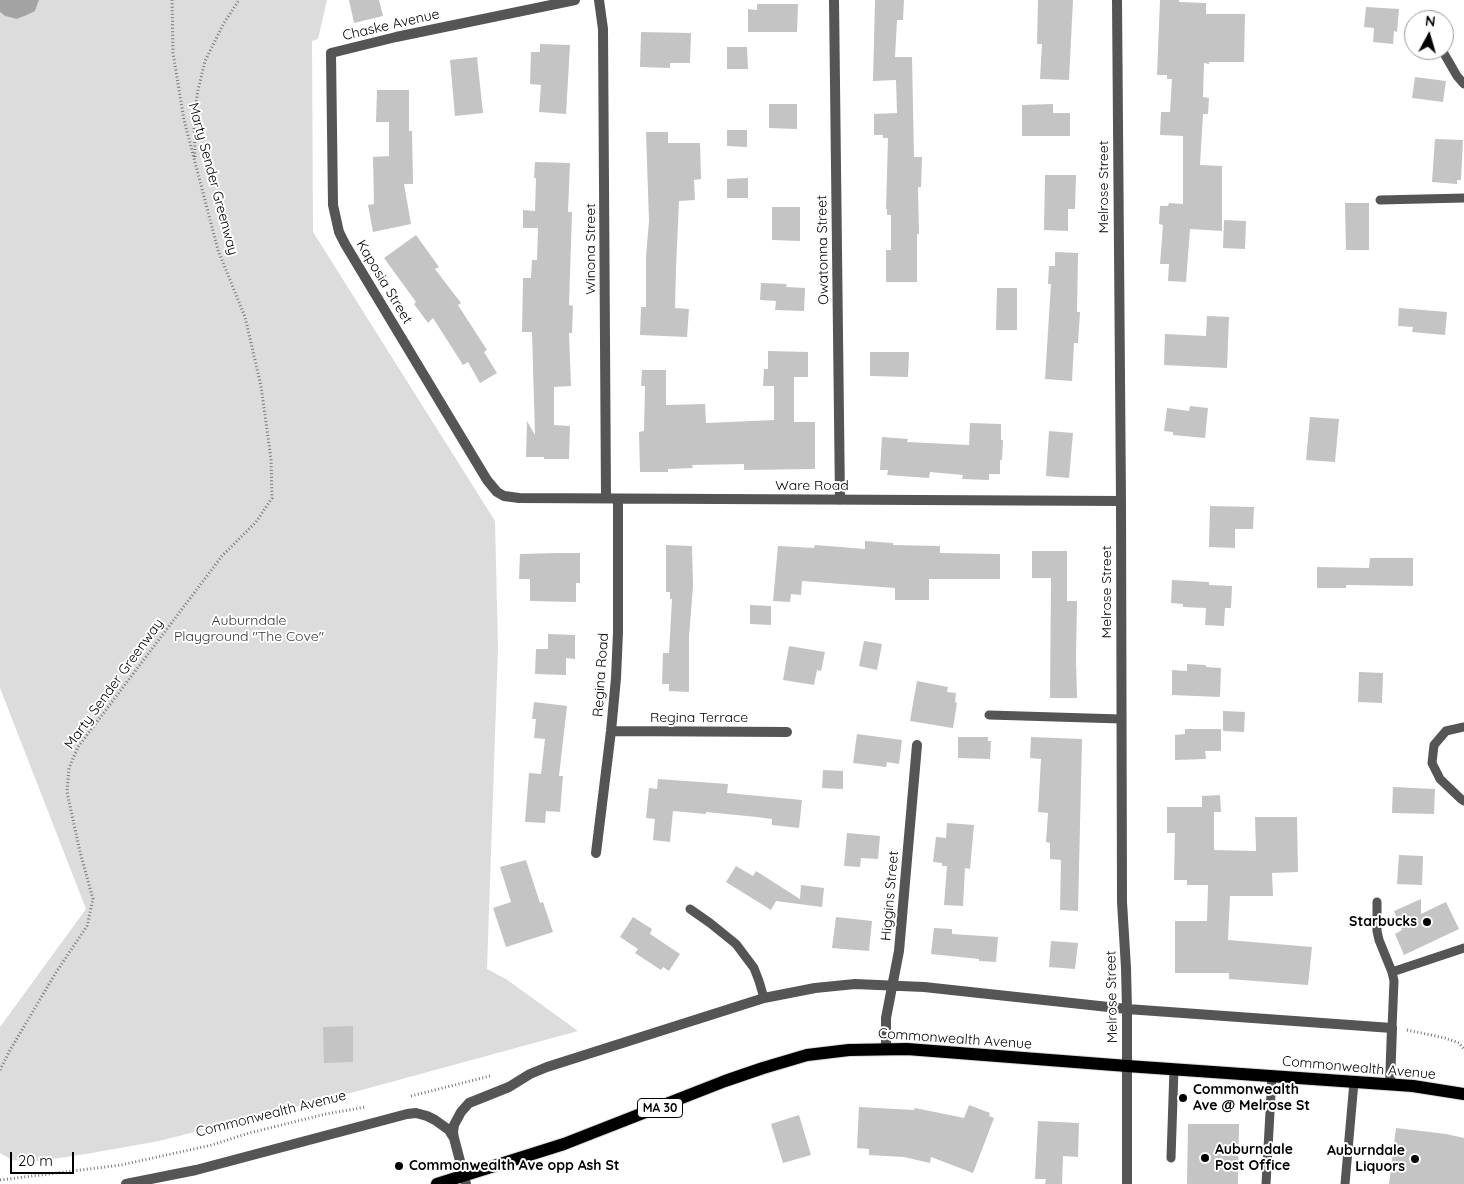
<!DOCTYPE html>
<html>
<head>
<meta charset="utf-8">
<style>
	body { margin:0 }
	#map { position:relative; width:1464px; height:1184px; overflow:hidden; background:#fff; font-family:Quicksand,sans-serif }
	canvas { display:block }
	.north { position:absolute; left:1404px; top:10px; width:50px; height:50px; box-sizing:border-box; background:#fff; border:1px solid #999; border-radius:50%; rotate:6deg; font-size:14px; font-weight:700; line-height:20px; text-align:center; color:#000 }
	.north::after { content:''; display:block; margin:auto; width:18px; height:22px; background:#000; clip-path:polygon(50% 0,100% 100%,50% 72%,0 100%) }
	.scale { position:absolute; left:10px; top:1152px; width:64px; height:22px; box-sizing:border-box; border:2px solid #000; border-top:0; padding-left:6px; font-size:15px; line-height:18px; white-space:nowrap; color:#000; -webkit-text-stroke:4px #fff; paint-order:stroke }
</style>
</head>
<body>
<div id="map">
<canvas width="1464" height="1184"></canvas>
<div class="north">N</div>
<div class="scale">20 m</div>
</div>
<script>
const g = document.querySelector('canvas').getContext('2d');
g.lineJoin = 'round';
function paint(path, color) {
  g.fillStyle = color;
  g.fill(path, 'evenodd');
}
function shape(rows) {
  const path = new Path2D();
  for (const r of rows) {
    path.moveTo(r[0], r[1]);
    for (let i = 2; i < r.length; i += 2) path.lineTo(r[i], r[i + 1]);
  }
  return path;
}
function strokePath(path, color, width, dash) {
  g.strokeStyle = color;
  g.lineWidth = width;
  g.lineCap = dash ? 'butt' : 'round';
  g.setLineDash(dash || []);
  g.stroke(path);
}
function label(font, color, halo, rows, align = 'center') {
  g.font = font + ' Quicksand,sans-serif';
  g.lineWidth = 4;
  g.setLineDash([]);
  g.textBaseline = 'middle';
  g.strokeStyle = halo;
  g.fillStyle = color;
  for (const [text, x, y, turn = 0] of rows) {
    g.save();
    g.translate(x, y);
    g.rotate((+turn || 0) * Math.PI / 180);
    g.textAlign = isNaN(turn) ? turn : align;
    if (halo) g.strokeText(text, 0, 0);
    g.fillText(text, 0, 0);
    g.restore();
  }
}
const green = shape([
	[39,0,327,0,318,39,312,41,313,232,495,521,498,648,487,969,506,979,578,1031,358,1091,159,1141,86,1154,32,1162,12,1160,0,1153,0,1027,86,909,0,688,0,12,5,16,18,19,27,15,35,11]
]);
const water = shape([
	[0,0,39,0,35,11,27,15,17,19,5,16,0,12]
]);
const building = shape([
	[349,0,379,0,383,16,354,23],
	[875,0,904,0,903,20,897,20,895,57,912,57,914,157,922,157,921,187,918,187,919,234,917,234,917,282,886,282,886,250,891,250,891,215,887,215,887,209,886,209,888,138,883,138,883,135,874,135,874,114,897,113,896,80,873,81],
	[1038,0,1073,0,1069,80,1040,79,1042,44,1037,44],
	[1160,0,1179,0,1179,2,1206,3,1206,14,1245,14,1244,62,1209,62,1209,64,1204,63,1203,97,1209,98,1208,114,1203,114,1200,165,1222,166,1222,231,1190,229,1186,282,1168,281,1169,264,1160,264,1163,225,1159,224,1160,206,1168,206,1169,203,1183,204,1183,136,1160,135,1161,112,1170,112,1172,79,1167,79,1167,75,1157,75],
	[757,4,798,4,797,32,748,32,748,9,757,10],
	[1366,7,1399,9,1397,32,1394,31,1393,44,1373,42,1374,28,1364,27],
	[641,32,691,33,690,63,670,63,670,68,640,67],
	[540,44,570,45,566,114,539,112,541,85,530,84,531,52,540,52],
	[727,47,747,47,748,69,727,69],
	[477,57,483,113,455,116,450,60],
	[1415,77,1446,81,1443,102,1412,98],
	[377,90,409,90,409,131,412,131,413,184,404,184,411,224,373,232,368,205,374,204,373,157,389,156,389,122,376,122],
	[769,104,797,104,797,129,769,128],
	[1053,104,1053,113,1070,113,1070,136,1022,136,1022,105],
	[727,130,747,130,747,147,727,146],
	[646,132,668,132,668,143,700,143,701,179,694,180,695,200,679,201,676,268,675,308,689,309,687,337,640,335,641,307,646,307,646,256,649,221],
	[1435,139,1463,140,1461,180,1457,180,1457,184,1432,182],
	[535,162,570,163,568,212,572,212,569,305,573,306,572,333,569,333,571,386,554,387,554,425,570,426,569,459,544,459,544,457,526,457,527,421,535,435,532,332,522,332,523,278,531,278,532,260,537,260,538,228,523,228,523,210,535,211,536,178,534,178],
	[1045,175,1076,175,1075,209,1068,209,1068,231,1044,230],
	[748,178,748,198,727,198,727,179],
	[1345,203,1369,203,1369,250,1346,250],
	[772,207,800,207,800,241,772,240],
	[1224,220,1246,221,1245,249,1223,248],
	[416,235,439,267,435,269,461,303,458,305,487,350,484,352,497,373,480,383,468,362,463,365,433,318,428,323,414,304,416,302,384,258],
	[1055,252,1078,253,1077,312,1080,312,1078,343,1074,343,1072,381,1045,379,1051,284,1048,284,1049,266,1055,266],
	[761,283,787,284,786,287,805,288,804,311,775,310,776,301,760,300],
	[997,288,1017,288,1017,330,996,330],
	[1399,308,1447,312,1445,335,1412,332,1413,327,1398,326],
	[1207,316,1229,317,1227,368,1164,365,1165,334,1206,336],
	[768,351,808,352,808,377,794,377,794,422,815,422,815,469,744,470,744,464,692,465,693,468,668,469,668,472,640,472,639,432,644,431,645,386,641,386,642,370,666,370,666,405,705,404,706,423,774,420,774,386,763,386,764,369,768,369],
	[870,352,909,352,908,377,870,376],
	[1190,406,1208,408,1205,438,1173,435,1173,432,1164,431,1167,408,1189,411],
	[1310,417,1339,419,1335,462,1306,460],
	[970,423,1001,424,1001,440,1003,440,1002,460,1000,460,1000,474,989,474,989,480,962,479,963,475,930,472,929,478,887,475,888,470,880,470,882,437,908,439,907,442,969,445],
	[1049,431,1073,433,1069,478,1046,476],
	[1210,506,1254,507,1253,529,1235,529,1235,548,1209,547],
	[865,541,893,543,893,545,940,546,940,553,1000,554,1000,579,929,579,929,600,895,600,895,588,802,581,801,595,791,594,790,602,773,601,778,546,814,548,815,545,865,549],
	[666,545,692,546,693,586,689,637,689,692,669,691,669,684,662,684,663,653,669,653,672,599,670,599,670,592,666,592],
	[1032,551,1067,551,1067,601,1077,601,1076,659,1077,698,1050,698,1051,578,1032,578],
	[558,553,580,553,580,583,576,583,576,602,530,601,530,579,519,579,520,554],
	[1370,558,1413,558,1413,586,1346,585,1346,588,1317,588,1317,567,1369,568],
	[1172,580,1209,582,1209,585,1232,586,1231,608,1225,608,1224,626,1205,625,1206,608,1183,607,1183,604,1171,603],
	[750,605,771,606,771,625,750,624],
	[548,634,575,635,575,659,566,658,566,675,535,674,536,649,548,649],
	[864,641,882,644,877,670,859,666],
	[789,646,825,652,821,671,817,670,814,685,783,680],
	[1187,664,1206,665,1206,667,1221,668,1220,697,1172,695,1172,670,1187,671],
	[1359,672,1383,673,1382,703,1358,702],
	[917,681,948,687,947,692,956,693,955,702,957,703,953,728,910,721],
	[534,702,567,706,559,776,563,776,560,812,546,811,545,823,525,822,529,773,541,774,545,739,534,738,536,719,532,719],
	[1223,711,1245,712,1244,732,1223,731],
	[1185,729,1221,729,1221,751,1205,751,1206,759,1175,760,1175,735,1185,734],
	[857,734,902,740,899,764,887,762,886,767,853,763],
	[958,737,988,737,988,741,991,741,990,759,958,758],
	[1031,737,1082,739,1078,911,1060,910,1061,860,1050,859,1050,843,1046,842,1048,813,1038,812,1041,759,1030,758],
	[823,770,843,771,843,789,822,788],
	[658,779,728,784,727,793,802,800,799,828,772,825,772,819,757,817,706,812,706,814,673,811,670,842,653,840,655,819,646,818,649,788,657,789],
	[1393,787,1435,789,1434,814,1392,813],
	[1220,795,1221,812,1214,812,1214,850,1256,851,1255,817,1297,817,1298,872,1272,873,1273,896,1230,896,1228,940,1312,947,1308,985,1229,979,1229,973,1175,973,1175,921,1207,921,1208,885,1187,885,1187,880,1174,880,1175,833,1167,833,1167,807,1202,807,1202,796],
	[947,823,974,825,970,869,965,868,963,906,944,905,947,866,942,866,942,863,933,862,936,837,946,838],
	[847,833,880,836,878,859,861,858,860,867,844,866],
	[1399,855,1423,856,1422,885,1397,884],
	[526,860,540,903,543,902,553,932,506,947,493,908,511,902,500,867],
	[736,866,753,876,756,871,800,899,801,885,824,888,822,907,776,901,771,910,726,882],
	[1421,899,1421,914,1446,902,1459,929,1404,955,1395,934,1402,930,1394,911],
	[633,917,652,929,650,934,680,954,669,971,663,967,661,970,635,953,638,949,620,937],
	[836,917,872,921,869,951,832,948],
	[934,928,952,929,952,934,998,937,996,962,979,961,979,959,931,954],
	[1051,941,1078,943,1075,969,1049,967],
	[353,1026,353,1062,324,1063,323,1027],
	[969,1105,990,1113,989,1116,994,1118,973,1173,931,1157,930,1163,904,1157,869,1155,869,1149,857,1148,859,1107,914,1110,915,1108,964,1118],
	[799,1115,811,1155,783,1163,771,1124],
	[1038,1121,1079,1123,1078,1157,1063,1156,1062,1184,1045,1184,1046,1179,1035,1179],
	[1188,1124,1239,1124,1238,1184,1187,1184],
	[1396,1128,1446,1134,1464,1138,1464,1184,1389,1184]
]);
const path = shape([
	[195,157,194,119,198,90,205,61,224,23,239,0],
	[1407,1030,1445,1038,1459,1043,1464,1049],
	[0,1070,9,1052,55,974,87,926,93,899,80,852,67,792,69,768,78,747,222,556,256,522,272,498,271,459,261,386,245,317,218,250,184,120,173,53,172,0],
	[411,1096,490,1076],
	[0,1180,121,1165,212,1145,249,1133,326,1114,366,1107]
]);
const lane = shape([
	[1442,50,1457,76,1464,84],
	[1380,200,1464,198],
	[989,715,1121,719],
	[1464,727,1446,731,1434,745,1432,763,1440,779,1461,799,1464,801],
	[1377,902,1377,931,1379,940,1392,972,1394,981,1392,1028],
	[690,909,710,923,736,944,754,968,759,981,764,998],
	[1392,972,1464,948],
	[1171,1158,1174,1069],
	[1266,1184,1272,1076],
	[1345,1184,1354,1082]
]);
const street = shape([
	[575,0,396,37,331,53,333,205,339,232,345,244,487,480,497,492,504,496,519,498,1121,501],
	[599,0,603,29,606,498],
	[834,0,840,500],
	[1117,0,1121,501,1122,902,1126,968,1127,1009,1127,1184],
	[611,731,787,732],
	[596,853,611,731,616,678,618,632,618,499],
	[886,1048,886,1018,899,951,917,745],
	[126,1184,196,1170,407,1114,416,1113,427,1116,435,1120,449,1130,454,1138],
	[466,1184,454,1138,453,1132,454,1125,461,1112,469,1103,509,1087,530,1074,547,1067,764,998,815,988,855,984,924,987,1127,1009,1392,1028,1390,1084]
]);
const primary = shape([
	[437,1184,564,1144,725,1081,763,1068,807,1055,849,1050,907,1049,1127,1066,1413,1086,1464,1094]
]);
const markers = [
	[1427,922,5,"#000"],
	[1183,1098,5,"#000"],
	[1205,1158,5,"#000"],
	[1415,1159,5,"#000"],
	[399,1166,5,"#000"]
];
const shields = [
	[660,1108,45]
];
const shieldNames = [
	["MA 30",660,1108]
];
const streetNames = [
	["Chaske Avenue",391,25,-13],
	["Marty Sender Greenway",213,179,75],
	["Melrose Street",1104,187,-90],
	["Winona Street",591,249,-90],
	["Owatonna Street",823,250,-91],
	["Kaposia Street",384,282,59],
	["Ware Road",812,486],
	["Melrose Street",1107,592,-90],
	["Regina Road",601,675,-86],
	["Marty Sender Greenway",114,684,-54],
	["Regina Terrace",699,718],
	["Higgins Street",890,896,-85],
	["Melrose Street",1112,997,-91],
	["Commonwealth Avenue",955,1039,4],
	["Commonwealth Avenue",1359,1068,5],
	["Commonwealth Avenue",271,1114,-14]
];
const parkNames = [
	["Auburndale",249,621],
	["Playground \"The Cove\"",249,637]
];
const poiNames = [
	["Starbucks",1417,922,"right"],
	["Commonwealth",1193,1090],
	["Ave @ Melrose St",1193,1106],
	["Auburndale",1215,1150],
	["Post Office",1215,1166],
	["Auburndale",1405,1151,"right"],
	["Liquors",1405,1167,"right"],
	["Commonwealth Ave opp Ash St",409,1166]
];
paint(green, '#dcdcdc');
paint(water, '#a3a3a3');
paint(building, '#c4c4c4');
strokePath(primary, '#dbdbdb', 14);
strokePath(path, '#777', 3, [1, 2.5]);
strokePath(lane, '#555', 9);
strokePath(street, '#555', 10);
strokePath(primary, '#000', 12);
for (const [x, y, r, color] of markers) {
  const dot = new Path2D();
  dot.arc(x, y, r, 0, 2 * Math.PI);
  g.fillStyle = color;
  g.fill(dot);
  strokePath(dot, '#fff', 2);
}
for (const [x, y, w] of shields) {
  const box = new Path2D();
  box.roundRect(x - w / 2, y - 9.5, w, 19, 4);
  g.fillStyle = '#fff';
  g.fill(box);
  strokePath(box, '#000', 1);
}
label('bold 12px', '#000', null, shieldNames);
label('14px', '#000', '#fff', streetNames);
label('14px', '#333', '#fff', parkNames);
label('bold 14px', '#000', '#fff', poiNames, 'left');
</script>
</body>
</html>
